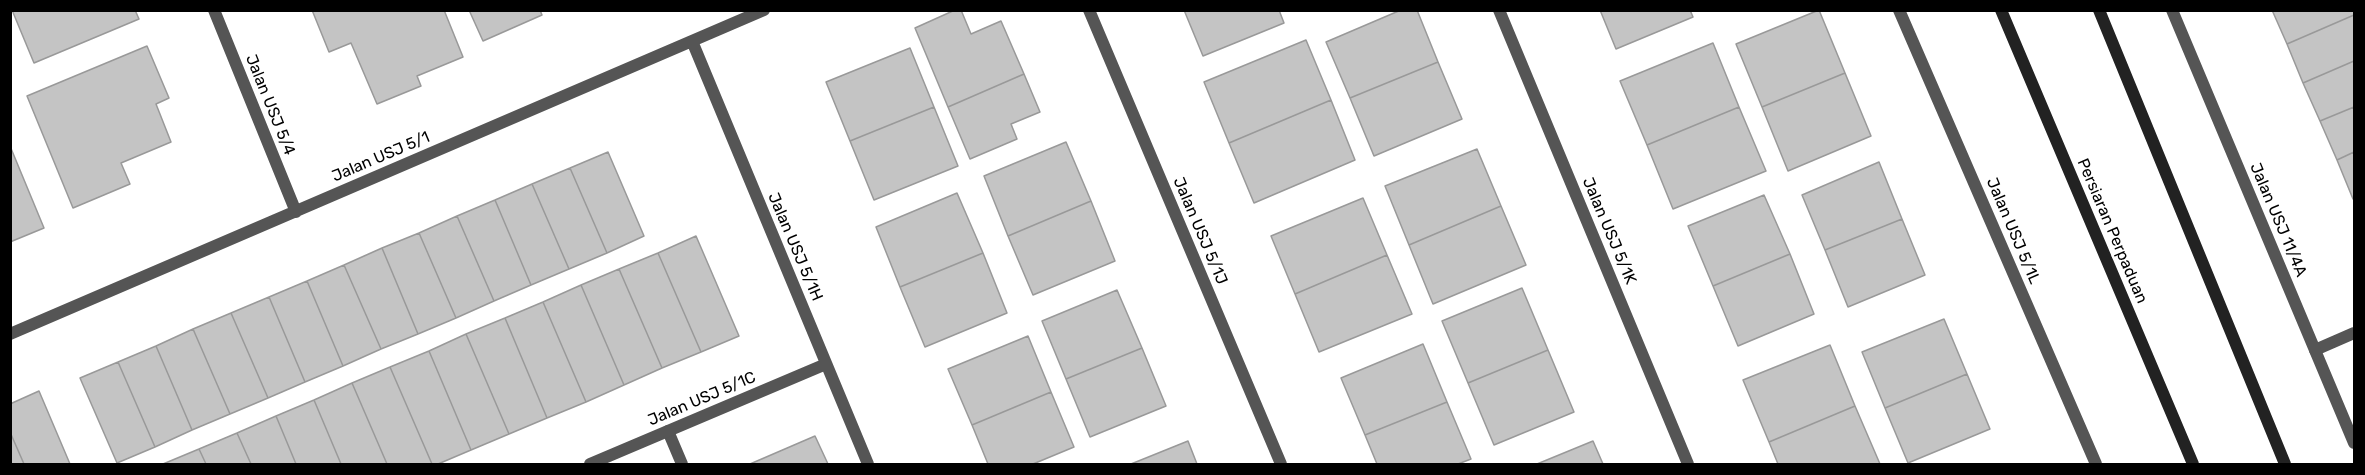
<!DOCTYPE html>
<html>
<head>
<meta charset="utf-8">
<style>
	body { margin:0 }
	#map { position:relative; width:2365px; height:475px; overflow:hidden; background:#fff; font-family:Rubik,sans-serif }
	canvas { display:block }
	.frame { position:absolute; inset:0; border:12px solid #000; pointer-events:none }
</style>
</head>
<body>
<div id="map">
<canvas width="2365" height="475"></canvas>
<div class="frame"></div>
</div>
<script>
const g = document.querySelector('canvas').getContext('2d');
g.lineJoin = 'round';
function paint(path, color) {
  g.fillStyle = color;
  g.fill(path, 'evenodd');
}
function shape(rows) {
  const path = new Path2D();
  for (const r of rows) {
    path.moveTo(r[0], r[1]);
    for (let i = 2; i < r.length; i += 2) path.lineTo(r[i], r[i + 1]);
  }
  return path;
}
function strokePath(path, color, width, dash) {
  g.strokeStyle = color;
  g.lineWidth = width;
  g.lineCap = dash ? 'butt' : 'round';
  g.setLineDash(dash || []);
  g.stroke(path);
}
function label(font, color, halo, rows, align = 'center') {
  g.font = font + ' Rubik,sans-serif';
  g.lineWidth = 5;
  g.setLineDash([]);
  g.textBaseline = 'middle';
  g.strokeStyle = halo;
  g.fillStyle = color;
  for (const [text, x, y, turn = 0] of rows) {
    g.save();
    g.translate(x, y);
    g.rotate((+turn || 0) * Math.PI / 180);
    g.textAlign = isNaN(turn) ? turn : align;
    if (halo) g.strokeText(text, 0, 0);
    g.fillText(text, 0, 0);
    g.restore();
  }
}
const building = shape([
	[12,10,135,10,139,19,34,63,12,10],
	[312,10,444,10,463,57,417,76,421,86,377,104,351,43,329,52,312,10],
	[469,10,540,10,542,15,483,41,469,10],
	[955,10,961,10,971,34,1001,21,1024,74,948,107,915,28,955,10],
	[1184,10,1279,10,1284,23,1203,56,1184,10],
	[1401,10,1417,10,1438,62,1350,98,1326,42,1401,10],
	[1600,10,1690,10,1693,17,1616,49,1600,10],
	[1819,10,1845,73,1762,107,1736,44,1819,10],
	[2272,10,2354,10,2354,15,2287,44,2272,10],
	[2354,15,2354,61,2303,83,2287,44,2354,15],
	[1306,40,1331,100,1229,143,1204,82,1306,40],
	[1713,43,1739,107,1647,145,1620,81,1713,43],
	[147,46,169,98,156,104,171,142,121,163,130,184,73,208,27,96,147,46],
	[910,48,934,107,850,141,826,82,910,48],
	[2354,61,2354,107,2320,121,2303,83,2354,61],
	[1438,62,1462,119,1374,156,1350,98,1438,62],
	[1845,73,1871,136,1788,171,1762,107,1845,73],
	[1024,74,1040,112,1011,124,1017,139,970,159,948,107,1024,74],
	[1331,100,1355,160,1254,203,1229,143,1331,100],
	[934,107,958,166,874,200,850,141,934,107],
	[1739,107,1766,171,1673,209,1647,145,1739,107],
	[2354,107,2354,152,2337,160,2320,121,2354,107],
	[1066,142,1091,201,1008,236,984,176,1066,142],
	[10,146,44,228,10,242,10,146],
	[1477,149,1501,206,1409,245,1385,186,1477,149],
	[608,152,644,236,607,253,570,168,608,152],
	[2354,152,2354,198,2353,199,2337,160,2354,152],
	[1879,162,1902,219,1825,250,1802,195,1879,162],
	[570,168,607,253,569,269,532,184,570,168],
	[532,184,569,269,531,285,495,200,532,184],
	[957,193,983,253,900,287,876,227,957,193],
	[1764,195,1790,254,1713,286,1688,226,1764,195],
	[1363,198,1387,255,1295,294,1271,236,1363,198],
	[495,200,531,285,494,301,457,216,495,200],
	[1091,201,1115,261,1033,295,1008,236,1091,201],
	[1501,206,1526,265,1433,304,1409,245,1501,206],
	[457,216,494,301,456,318,419,233,457,216],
	[1902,219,1925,275,1848,307,1825,250,1902,219],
	[419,233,456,318,418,334,382,248,419,233],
	[696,236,739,336,701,352,658,253,696,236],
	[382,248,418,334,381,349,344,265,382,248],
	[658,253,701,352,662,368,619,269,658,253],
	[983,253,1007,313,925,347,900,287,983,253],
	[1790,254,1814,314,1738,346,1713,286,1790,254],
	[1387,255,1412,314,1319,352,1295,294,1387,255],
	[344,265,381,349,343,366,307,281,344,265],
	[619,269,662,368,624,385,581,285,619,269],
	[307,281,343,366,305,382,269,297,307,281],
	[581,285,624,385,586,402,543,302,581,285],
	[1522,288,1548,350,1468,383,1442,321,1522,288],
	[1117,290,1142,348,1066,379,1042,321,1117,290],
	[269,297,305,382,268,398,231,313,269,297],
	[543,302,586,402,547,418,505,318,543,302],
	[231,313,268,398,230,414,193,329,231,313],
	[505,318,547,418,509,434,466,334,505,318],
	[1944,319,1967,374,1885,408,1862,352,1944,319],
	[193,329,230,414,192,430,156,346,193,329],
	[466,334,509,434,471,450,429,351,466,334],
	[1028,336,1051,392,972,425,948,369,1028,336],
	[1423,344,1447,402,1365,435,1341,378,1423,344],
	[1830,345,1855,406,1769,442,1743,380,1830,345],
	[156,346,192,430,155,447,118,362,156,346],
	[1142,348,1166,406,1090,437,1066,379,1142,348],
	[1548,350,1574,412,1494,445,1468,383,1548,350],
	[429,351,471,450,438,464,432,464,390,367,429,351],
	[118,362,155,447,117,463,80,378,118,362],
	[390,367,432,464,387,464,352,383,390,367],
	[1967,374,1990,429,1908,463,1885,408,1967,374],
	[352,383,387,464,341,464,314,400,352,383],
	[39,391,70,464,24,464,10,432,10,404,39,391],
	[1051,392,1074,447,1033,464,988,464,972,425,1051,392],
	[314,400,341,464,296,464,276,416,314,400],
	[1447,402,1471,459,1458,464,1377,464,1365,435,1447,402],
	[1855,406,1880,464,1778,464,1769,442,1855,406],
	[276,416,296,464,251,464,237,433,276,416],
	[10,432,24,464,10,464,10,432],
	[237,433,251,464,206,464,199,449,237,433],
	[815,436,828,464,750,464,815,436],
	[1188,441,1197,464,1131,464,1188,441],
	[1593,441,1603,464,1537,464,1593,441],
	[199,449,206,464,163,464,199,449]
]);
const lane = shape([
	[2315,350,2354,333],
	[668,431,682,464]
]);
const street = shape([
	[214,10,296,212],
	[1089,10,1281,464],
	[1499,10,1688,464],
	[1899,10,2096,464],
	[2172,10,2354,443],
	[692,41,868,464],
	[10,334,764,10],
	[590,464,826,364]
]);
const secondary = shape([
	[2001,10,2193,464],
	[2099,10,2285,464]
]);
const streetNames = [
	["Jalan USJ 5/4",270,105,68],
	["Jalan USJ 5/1",381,157,-23],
	["Jalan USJ 11/4A",2278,220,67],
	["Jalan USJ 5/1J",1200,231,67],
	["Jalan USJ 5/1K",1609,231,67],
	["Jalan USJ 5/1L",2013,231,67],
	["Persiaran Perpaduan",2112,231,67],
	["Jalan USJ 5/1H",795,247,67],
	["Jalan USJ 5/1C",702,399,-23]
];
paint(building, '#c4c4c4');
strokePath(building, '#999', 1.5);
strokePath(lane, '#555', 12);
strokePath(street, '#555', 12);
strokePath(secondary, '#222', 12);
label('16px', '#000', '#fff', streetNames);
</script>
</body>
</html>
